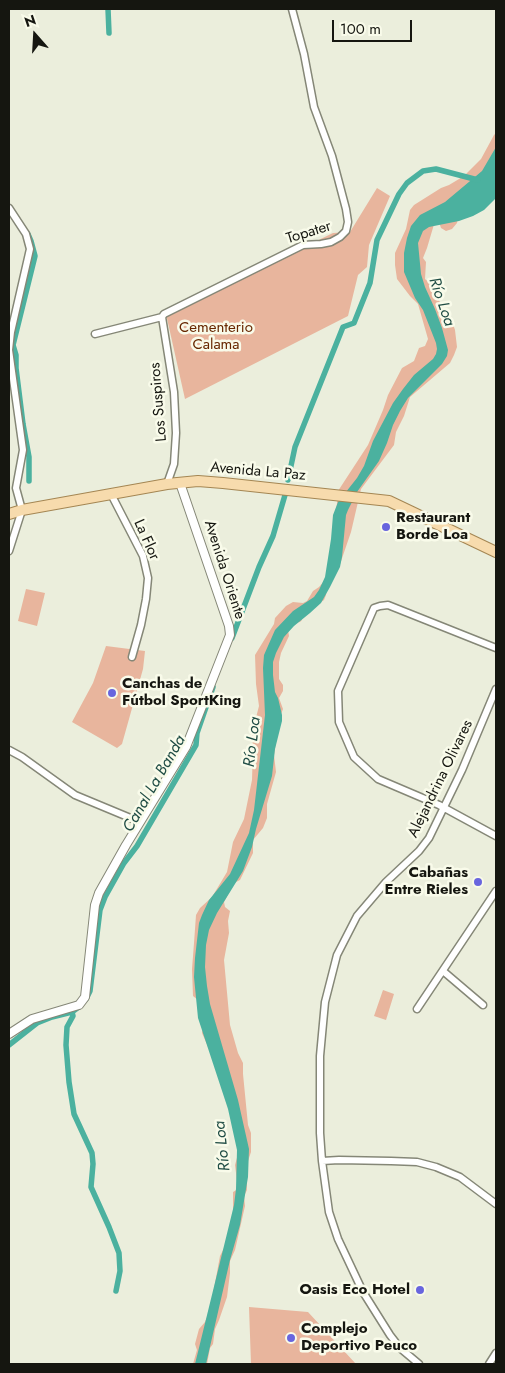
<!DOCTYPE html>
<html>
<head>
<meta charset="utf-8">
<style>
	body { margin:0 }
	#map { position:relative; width:505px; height:1373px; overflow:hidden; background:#ebeedc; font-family:Jost,sans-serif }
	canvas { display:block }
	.frame { position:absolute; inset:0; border:10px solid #151610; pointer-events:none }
	.north { position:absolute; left:10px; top:10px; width:50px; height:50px; -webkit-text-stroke:4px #f9fbea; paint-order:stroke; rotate:341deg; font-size:14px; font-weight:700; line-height:20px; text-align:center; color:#151610 }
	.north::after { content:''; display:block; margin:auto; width:18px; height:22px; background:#151610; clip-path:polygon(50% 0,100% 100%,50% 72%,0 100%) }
	.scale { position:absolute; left:332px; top:20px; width:80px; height:22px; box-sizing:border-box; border:2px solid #151610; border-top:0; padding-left:6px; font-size:15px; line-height:18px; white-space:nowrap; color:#151610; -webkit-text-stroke:4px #f9fbea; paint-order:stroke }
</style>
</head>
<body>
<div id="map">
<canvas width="505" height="1373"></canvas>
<div class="frame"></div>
<div class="north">N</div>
<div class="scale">100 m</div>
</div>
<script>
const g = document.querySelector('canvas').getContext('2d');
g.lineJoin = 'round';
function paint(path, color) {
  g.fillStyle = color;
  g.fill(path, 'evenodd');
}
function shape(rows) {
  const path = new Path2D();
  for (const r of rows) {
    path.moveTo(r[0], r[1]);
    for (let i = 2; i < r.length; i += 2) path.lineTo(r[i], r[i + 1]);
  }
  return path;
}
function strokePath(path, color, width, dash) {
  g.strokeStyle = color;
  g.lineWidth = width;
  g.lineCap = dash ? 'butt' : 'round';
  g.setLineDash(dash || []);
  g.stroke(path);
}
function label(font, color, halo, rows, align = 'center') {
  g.font = font + ' Jost,sans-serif';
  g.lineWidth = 5;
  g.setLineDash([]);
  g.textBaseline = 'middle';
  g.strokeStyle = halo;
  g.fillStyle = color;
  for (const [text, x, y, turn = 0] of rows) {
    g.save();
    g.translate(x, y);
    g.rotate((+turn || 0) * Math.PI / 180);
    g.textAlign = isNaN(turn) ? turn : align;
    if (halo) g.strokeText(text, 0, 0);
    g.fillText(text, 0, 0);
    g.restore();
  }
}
const green = shape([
	[496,133,496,191,480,208,478,213,458,218,457,223,452,229,446,231,441,228,438,219,435,221,427,248,423,258,426,262,425,279,434,287,437,296,445,313,452,321,455,330,457,347,454,355,450,363,410,397,404,416,396,432,394,445,361,489,351,532,338,570,327,588,326,595,324,600,302,615,302,620,300,622,294,623,288,630,289,636,281,653,279,662,279,679,283,685,283,691,279,698,283,709,280,717,274,755,276,772,267,804,267,818,263,828,253,840,253,853,240,880,234,883,224,902,225,907,230,911,228,921,229,933,224,960,230,1025,238,1053,243,1063,243,1074,248,1125,251,1133,251,1152,247,1164,247,1190,244,1196,245,1206,235,1250,230,1261,230,1273,227,1297,219,1320,215,1329,213,1344,210,1348,207,1364,193,1364,197,1350,195,1344,199,1329,205,1322,210,1310,220,1256,227,1242,233,1213,233,1192,238,1189,235,1165,238,1154,235,1109,202,1033,203,1027,198,1000,193,996,192,969,194,943,196,915,200,908,212,897,227,872,233,842,244,819,252,780,253,748,252,733,259,706,256,684,255,655,274,624,275,618,286,606,293,602,303,603,307,601,313,591,319,587,331,573,338,491,368,445,383,410,388,395,402,368,414,361,419,348,425,346,428,339,418,304,410,296,397,279,395,265,395,253,406,229,410,210,414,205,441,188,449,185,464,176,481,159,494,135],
	[377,188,390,196,369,245,367,267,358,275,348,316,185,399,166,314,333,233,350,232],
	[26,589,45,593,37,626,18,621],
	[106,646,145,651,143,669,122,744,117,748,72,722,93,683],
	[383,990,394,994,386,1020,374,1016],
	[249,1307,308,1312,356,1364,251,1364]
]);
const water = shape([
	[496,147,496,198,484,210,473,216,459,221,429,227,423,231,418,243,421,274,425,287,435,309,442,328,448,350,447,356,442,364,408,398,400,411,393,425,387,443,379,461,357,492,348,510,346,515,342,557,340,567,330,587,321,603,310,613,294,626,284,637,276,653,273,662,273,675,275,692,278,698,282,715,282,721,275,749,272,776,256,829,252,847,243,871,217,913,209,930,206,945,205,967,207,986,210,1004,238,1100,249,1149,248,1177,240,1225,230,1260,206,1364,195,1364,234,1205,236,1189,237,1150,228,1109,198,1018,194,977,195,958,199,923,202,915,209,900,230,874,249,833,254,810,265,715,263,668,264,655,275,630,293,611,314,597,319,590,325,577,331,539,333,515,338,502,357,478,364,466,373,441,393,403,403,389,414,375,433,359,436,354,437,349,436,343,423,310,415,298,404,272,404,253,407,238,411,226,420,215,445,202,482,171]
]);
const canal = shape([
	[108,9,109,33],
	[28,234,31,241,35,256,13,345,16,355,16,368,23,424,29,457,29,481],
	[288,480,295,447,343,327,354,323,370,283,377,240,399,194,407,183,423,171,436,169,478,180],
	[232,638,259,567,273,536,285,495],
	[86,999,90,991,100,910,105,897,124,863,137,846,196,745,197,733,213,687],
	[72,1012,73,1016,67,1027,66,1045,69,1082,74,1114,92,1153,93,1164,91,1187,109,1227,119,1253,120,1271,116,1291],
	[9,1045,37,1023,52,1017,72,1012,80,1006]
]);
const minor = shape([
	[9,208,26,234,30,249,11,332,9,350,23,450,16,488,22,510,9,551],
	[162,317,174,392,176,433,174,464,167,484],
	[95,334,162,317,164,314,303,245,321,244,331,242,340,237,346,231,348,222,346,209,332,156,314,107,304,54,292,9],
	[111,494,143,556,148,578,146,599,141,625,132,657],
	[496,648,388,605,380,606,374,608,338,691,339,722,354,757,378,779,439,805,496,836],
	[9,750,22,757,75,795,140,822],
	[443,971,483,1005],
	[417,1009,496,891],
	[322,1161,339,1160,391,1161,417,1162,436,1167,460,1177,496,1204],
	[419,1364,400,1348,390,1335,363,1292,338,1239,329,1212,322,1161,320,1133,320,1056,325,1002,337,955,357,916,386,882,419,851,429,838,462,770,496,689],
	[489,1364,496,1353]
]);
const tertiary = shape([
	[9,1034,32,1019,79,1005,85,997,95,905,99,893,126,845,186,747,230,635,229,626,180,483]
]);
const primary = shape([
	[9,514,22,510,167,484,198,481,223,483,389,501,496,552]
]);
const markers = [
	[386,527,5,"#6865de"],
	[112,693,5,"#6865de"],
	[478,882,5,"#6865de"],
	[420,1290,5,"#6865de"],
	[291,1338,5,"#6865de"]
];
const streetNames = [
	["Topater",309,233,-17],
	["Los Suspiros",159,402,-95],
	["Avenida La Paz",258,472,5],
	["La Flor",146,540,66],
	["Avenida Oriente",224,570,72],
	["Alejandrina Olivares",441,779,-64]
];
const parkNames = [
	["Cementerio",216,328],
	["Calama",216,345]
];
const poiNames = [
	["Restaurant",396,518],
	["Borde Loa",396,535],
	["Canchas de",122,684],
	["Fútbol SportKing",122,701],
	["Cabañas",468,873,"right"],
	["Entre Rieles",468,890,"right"],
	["Oasis Eco Hotel",410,1290,"right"],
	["Complejo",301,1329],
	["Deportivo Peuco",301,1346]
];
const waterNames = [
	["Río Loa",441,302,71],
	["Río Loa",253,742,-83],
	["Canal La Banda",155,784,-60],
	["Río Loa",223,1146,-96]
];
paint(green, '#e8b59d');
paint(water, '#4bb19f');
strokePath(canal, '#4bb19f', 5.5);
strokePath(minor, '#858777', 9);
strokePath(tertiary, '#858777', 10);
strokePath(primary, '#a48653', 12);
strokePath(minor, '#fff', 6);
strokePath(tertiary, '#fff', 8);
strokePath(primary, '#f7dbad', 10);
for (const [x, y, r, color] of markers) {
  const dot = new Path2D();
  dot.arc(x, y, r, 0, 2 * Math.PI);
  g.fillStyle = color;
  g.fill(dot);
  strokePath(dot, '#f9fbea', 2);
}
label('15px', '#151610', '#f9fbea', streetNames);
label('15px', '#672700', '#f9fbea', parkNames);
label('bold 15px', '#151610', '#f9fbea', poiNames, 'left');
label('italic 16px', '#1f4c44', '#f9fbea', waterNames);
</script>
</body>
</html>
